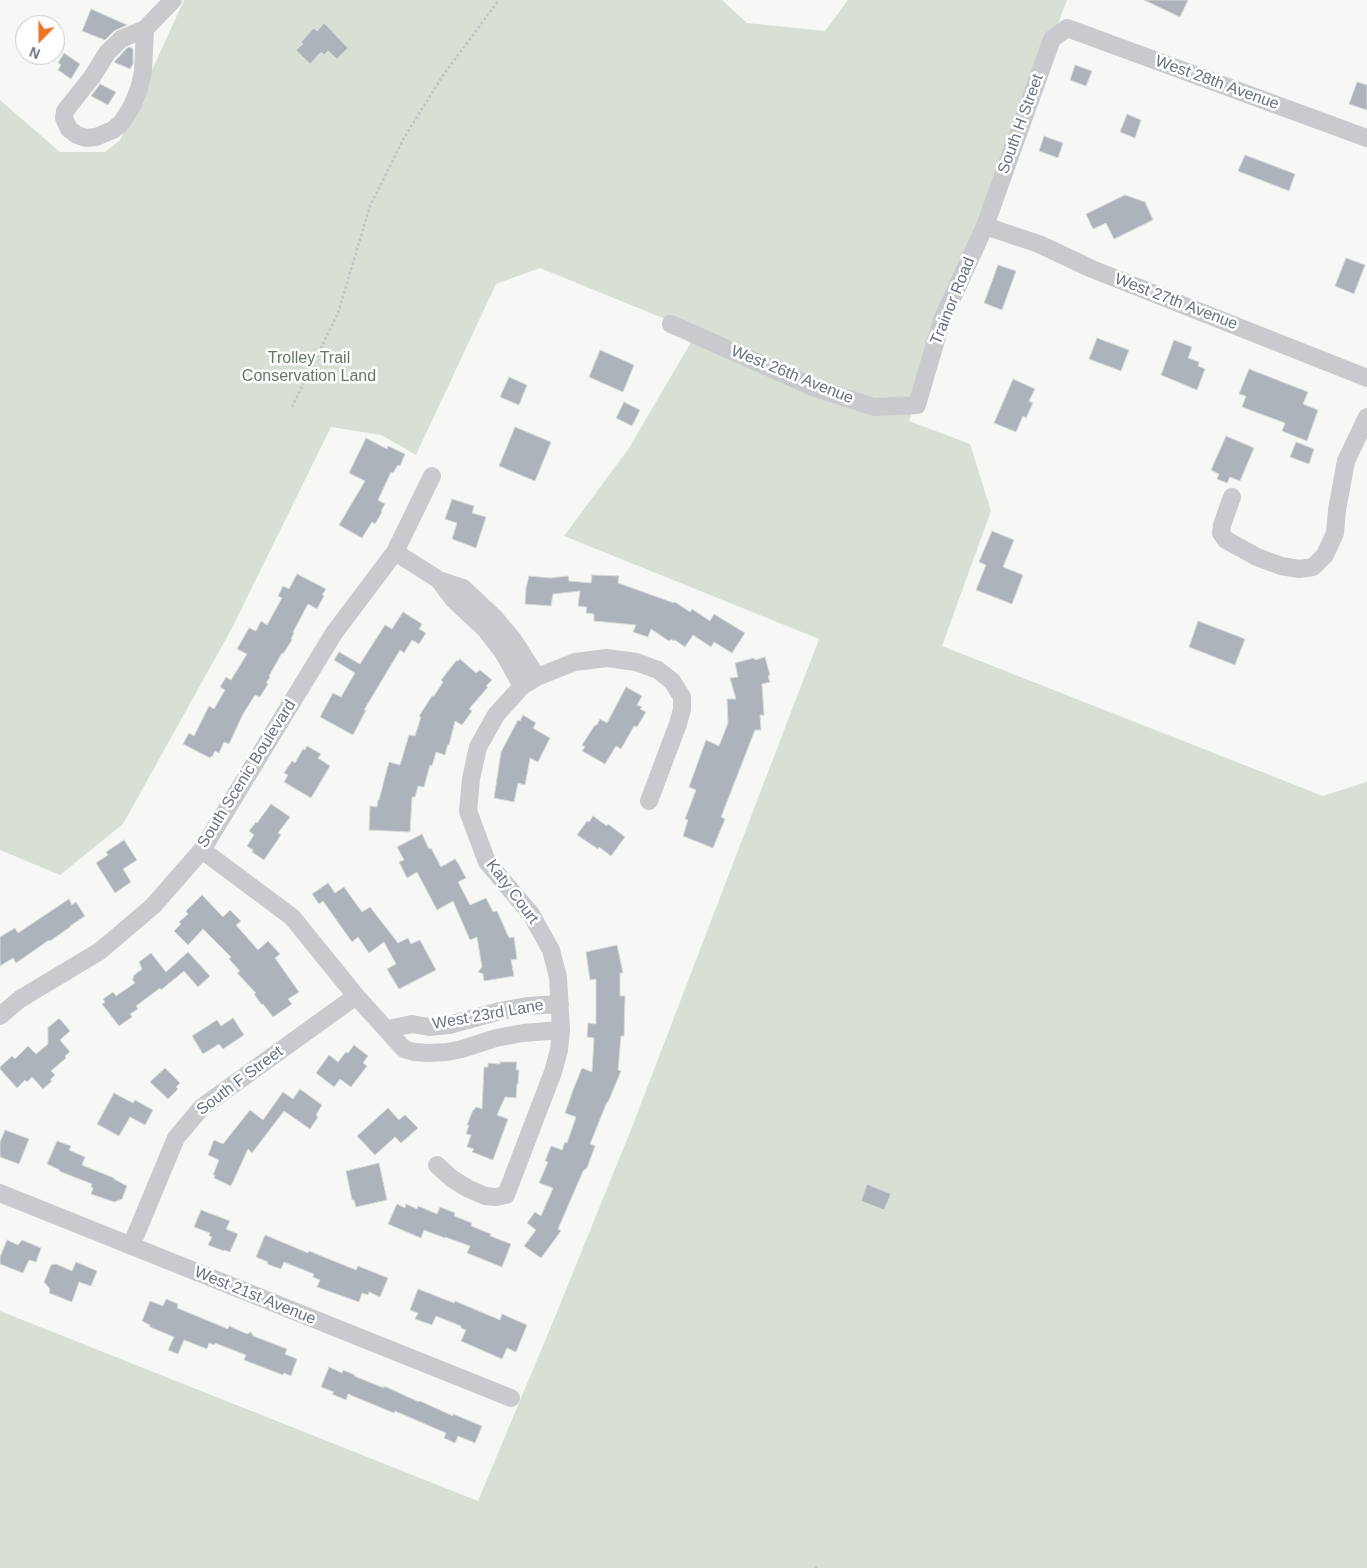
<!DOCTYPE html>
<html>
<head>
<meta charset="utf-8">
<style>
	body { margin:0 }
	#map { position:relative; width:1367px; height:1568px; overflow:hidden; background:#f7f8f5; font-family:Arial,sans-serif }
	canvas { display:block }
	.north { position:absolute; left:15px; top:15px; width:50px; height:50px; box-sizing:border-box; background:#fff; border:1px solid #c2c7cf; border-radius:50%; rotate:202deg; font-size:14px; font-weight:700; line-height:20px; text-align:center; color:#667287 }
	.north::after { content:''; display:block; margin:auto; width:18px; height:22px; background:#ea7523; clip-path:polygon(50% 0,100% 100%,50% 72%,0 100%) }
</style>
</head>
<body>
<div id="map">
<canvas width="1367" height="1568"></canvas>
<div class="north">N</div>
</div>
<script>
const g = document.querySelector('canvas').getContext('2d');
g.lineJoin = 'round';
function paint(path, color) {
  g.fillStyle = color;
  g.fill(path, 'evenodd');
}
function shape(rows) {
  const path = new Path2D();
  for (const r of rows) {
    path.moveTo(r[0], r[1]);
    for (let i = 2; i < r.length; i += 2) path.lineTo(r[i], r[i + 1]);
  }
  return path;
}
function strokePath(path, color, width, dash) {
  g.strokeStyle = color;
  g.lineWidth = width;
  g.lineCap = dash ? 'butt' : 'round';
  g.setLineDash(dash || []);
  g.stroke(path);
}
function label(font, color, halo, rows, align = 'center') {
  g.font = font + ' Arial,sans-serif';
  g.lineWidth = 5;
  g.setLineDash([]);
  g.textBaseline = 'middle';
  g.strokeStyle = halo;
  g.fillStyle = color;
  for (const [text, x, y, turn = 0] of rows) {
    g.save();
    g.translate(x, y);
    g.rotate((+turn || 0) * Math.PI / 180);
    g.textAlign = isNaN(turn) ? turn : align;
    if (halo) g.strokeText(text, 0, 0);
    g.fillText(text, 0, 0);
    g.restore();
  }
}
const green = shape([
	[184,0,722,0,747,23,825,31,848,0,1067,0,909,421,970,444,991,511,942,646,1323,796,1366,782,1367,781,1367,1568,0,1568,0,1311,478,1501,557,1312,632,1127,819,639,564,536,629,448,697,332,540,268,496,284,416,455,381,435,331,427,232,628,123,824,60,875,0,850,0,100,60,152,105,152,120,140]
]);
const building = shape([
	[1144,0,1188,0,1180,17,1144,0],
	[91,9,125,24,127,25,114,31,105,40,82,31,91,9],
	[324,23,348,48,337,59,328,51,324,55,321,52,310,64,296,50,303,44,301,42,314,28,317,31,324,23],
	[130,47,133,49,133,64,130,69,114,62,127,48,130,47],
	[64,53,80,64,71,79,58,70,61,65,58,63,64,53],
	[1075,65,1092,71,1086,86,1070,80,1075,65],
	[1357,82,1367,85,1367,110,1349,104,1357,82],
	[100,84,116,92,108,105,91,96,100,84],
	[1127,114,1141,120,1135,138,1120,132,1127,114],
	[1044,136,1063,143,1058,158,1039,151,1044,136],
	[1245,155,1295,174,1289,191,1238,171,1245,155],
	[1125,195,1145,202,1153,220,1114,239,1106,223,1093,229,1086,214,1125,195],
	[1346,258,1365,265,1354,294,1335,286,1346,258],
	[998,265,1016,271,1002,310,984,303,998,265],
	[1097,338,1129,350,1121,371,1089,359,1097,338],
	[1174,340,1192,347,1188,358,1199,362,1198,366,1205,369,1197,390,1161,375,1174,340],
	[600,350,634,365,623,392,589,377,600,350],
	[1249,369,1308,392,1303,404,1318,410,1307,441,1282,431,1285,423,1242,407,1246,396,1239,394,1249,369],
	[509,377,527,385,519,405,500,397,509,377],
	[1013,379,1035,389,1029,401,1033,403,1026,418,1023,416,1016,432,994,423,1013,379],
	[624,402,640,410,632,426,616,418,624,402],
	[515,427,551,442,535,481,499,466,515,427],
	[1226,436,1254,448,1240,481,1230,477,1227,483,1217,479,1219,474,1211,470,1226,436],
	[366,438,387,449,388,446,405,454,400,466,398,465,393,473,391,472,378,500,385,504,381,511,382,512,375,524,372,522,362,538,339,525,365,481,349,473,366,438],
	[1296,442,1314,449,1309,464,1290,457,1296,442],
	[452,499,474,506,472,513,486,517,476,548,452,539,457,523,445,519,452,499],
	[992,531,1014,540,1003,567,1023,575,1012,604,976,590,986,565,979,562,992,531],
	[297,574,326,589,322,595,324,596,317,609,308,604,293,632,294,633,291,639,292,640,283,654,282,653,269,676,270,677,266,683,268,684,260,697,255,695,243,714,229,744,224,742,219,753,215,751,212,757,211,756,210,758,183,744,189,733,194,736,209,706,214,709,225,690,220,687,226,677,231,680,247,654,237,649,249,628,256,631,261,621,267,625,282,598,278,596,283,586,289,589,297,574],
	[592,575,619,576,618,583,674,603,675,602,690,612,692,609,710,621,714,614,745,633,732,653,714,642,711,647,693,635,685,647,675,640,674,641,671,639,669,641,651,629,648,637,633,632,636,625,594,621,594,614,586,613,587,607,578,606,580,591,553,594,551,606,525,604,526,588,529,576,550,578,568,576,569,581,591,583,592,575],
	[403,612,422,624,419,629,426,633,419,644,412,640,404,653,400,650,364,710,366,710,353,735,320,717,333,693,341,697,355,673,334,660,339,652,360,664,385,625,392,629,403,612],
	[1198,621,1245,639,1235,665,1189,647,1198,621],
	[765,657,770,675,768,676,770,682,762,684,764,715,760,715,761,730,755,730,721,817,725,819,713,848,683,836,688,820,685,819,696,790,689,787,706,740,719,746,728,723,727,699,736,699,730,678,738,677,735,663,754,658,755,660,765,657],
	[460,659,476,673,480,670,492,680,486,686,488,687,469,709,472,711,462,725,455,721,449,745,448,744,445,755,436,752,432,766,430,765,424,787,418,786,415,797,412,797,410,832,369,830,370,806,377,807,378,800,379,800,389,762,400,765,409,735,415,736,421,717,419,716,432,696,434,696,443,682,441,680,456,661,458,661,460,659],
	[626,687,642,696,637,705,642,707,640,709,646,712,637,727,634,726,621,749,616,746,605,764,582,751,585,747,582,745,595,725,597,725,600,719,607,723,626,687],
	[523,715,536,723,533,728,550,738,538,762,530,758,525,785,518,783,514,802,494,798,501,752,518,720,520,721,523,715],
	[307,746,321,754,318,758,330,766,311,798,284,782,288,775,284,773,292,761,295,763,303,749,305,750,307,746],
	[271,804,290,817,278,833,281,835,264,860,252,852,253,850,247,846,254,835,249,831,256,822,257,823,271,804],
	[593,816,607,826,608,824,625,837,611,856,599,847,598,849,577,835,587,821,589,822,593,816],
	[422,834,429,849,431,848,441,867,455,859,459,865,466,878,458,882,470,905,486,898,493,912,497,911,509,938,514,937,517,959,511,960,514,976,484,981,483,974,478,972,482,967,477,937,470,940,453,901,437,910,417,872,407,878,399,862,404,860,397,847,422,834],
	[124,840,137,860,123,869,131,882,115,893,96,863,108,855,106,852,124,840],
	[328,883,335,893,344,887,362,912,370,907,398,943,408,938,411,944,420,940,436,970,399,989,387,969,396,964,384,942,369,953,358,937,352,942,323,901,319,904,312,894,328,883],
	[202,895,223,917,230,910,241,921,236,925,258,950,268,941,280,954,275,958,299,992,288,999,292,1004,273,1017,263,1004,262,1005,254,994,256,993,237,973,240,971,229,959,231,957,203,929,188,945,174,931,181,924,179,922,188,914,186,911,202,895],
	[69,899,72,905,76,902,85,916,70,926,70,927,50,941,49,940,16,963,13,958,0,966,0,937,15,928,18,933,69,899],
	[617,945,623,973,620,973,620,996,625,996,624,1036,621,1036,618,1070,621,1071,608,1102,607,1102,590,1144,595,1146,587,1168,583,1171,558,1229,561,1231,541,1258,524,1246,536,1230,527,1223,535,1212,541,1216,553,1188,539,1183,548,1162,545,1161,551,1146,562,1150,565,1142,567,1143,576,1117,565,1113,573,1090,582,1068,592,1072,594,1038,587,1037,588,1023,596,1024,596,979,590,980,586,952,617,945],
	[188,952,210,976,198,987,184,971,161,990,160,988,136,1006,138,1009,130,1014,132,1017,119,1026,102,1004,105,1002,103,999,113,992,116,996,135,983,132,979,134,978,133,976,142,969,139,962,151,953,166,972,188,952],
	[233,1018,244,1035,223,1049,219,1044,203,1054,192,1036,217,1020,221,1026,233,1018],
	[58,1019,60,1019,70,1031,60,1040,70,1052,65,1056,66,1058,51,1071,55,1075,50,1080,52,1081,43,1089,32,1077,27,1082,25,1080,17,1088,0,1069,0,1067,12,1056,15,1059,28,1046,36,1054,48,1044,48,1026,49,1027,58,1019],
	[354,1045,368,1056,363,1063,367,1066,351,1087,340,1079,334,1087,316,1073,329,1055,338,1062,346,1052,348,1053,354,1045],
	[500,1062,517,1062,516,1070,519,1070,518,1084,517,1084,516,1098,505,1097,497,1115,508,1119,493,1160,472,1152,474,1149,467,1147,471,1135,466,1134,469,1125,467,1125,473,1110,474,1110,476,1107,482,1109,484,1067,488,1067,488,1063,500,1064,500,1062],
	[165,1068,180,1083,176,1087,178,1089,168,1099,150,1082,165,1068],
	[300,1089,322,1105,316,1115,318,1117,310,1129,284,1111,252,1153,248,1149,231,1186,214,1178,215,1175,213,1175,219,1160,208,1155,214,1140,223,1144,250,1110,263,1120,283,1092,293,1099,300,1089],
	[114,1093,133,1103,135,1100,153,1110,145,1125,130,1117,119,1136,97,1124,114,1093],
	[388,1108,399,1120,405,1115,418,1128,401,1143,395,1137,375,1155,357,1136,388,1108],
	[5,1130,29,1139,19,1164,0,1157,0,1142,5,1130],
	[57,1141,71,1146,69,1150,85,1157,82,1165,114,1178,114,1179,127,1186,122,1199,114,1202,91,1194,93,1188,91,1187,92,1184,59,1171,60,1170,47,1164,57,1141],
	[379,1163,387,1200,356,1207,354,1200,352,1200,346,1171,379,1163],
	[867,1184,891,1194,884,1210,861,1201,867,1184],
	[397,1204,405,1208,406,1204,417,1209,418,1206,437,1214,440,1207,455,1213,454,1216,472,1223,471,1226,491,1234,490,1236,511,1244,502,1267,467,1253,470,1246,445,1237,445,1238,424,1230,421,1238,388,1224,397,1204],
	[201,1210,230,1221,226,1229,238,1234,230,1252,224,1250,224,1251,208,1245,212,1237,209,1236,210,1233,194,1227,201,1210],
	[265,1235,308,1253,309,1251,356,1270,358,1266,388,1278,380,1297,369,1292,368,1295,362,1293,359,1302,317,1287,320,1280,313,1277,314,1274,284,1262,281,1269,267,1264,268,1262,256,1257,265,1235],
	[7,1240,18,1245,22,1240,41,1248,36,1262,29,1260,23,1273,0,1264,0,1257,7,1240],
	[76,1262,97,1271,91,1286,79,1282,72,1302,49,1293,50,1289,44,1282,51,1265,56,1264,72,1271,76,1262],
	[418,1289,454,1303,455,1301,500,1320,502,1314,527,1325,516,1352,507,1348,502,1359,461,1341,466,1330,461,1328,461,1326,436,1316,432,1325,415,1319,418,1313,410,1310,418,1289],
	[166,1299,178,1304,177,1308,228,1329,229,1326,247,1334,251,1332,253,1336,287,1349,285,1354,297,1359,291,1376,284,1373,283,1375,244,1360,246,1355,215,1343,214,1345,209,1343,207,1349,184,1340,178,1354,168,1350,174,1337,150,1327,150,1325,142,1321,150,1301,163,1306,166,1299],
	[329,1367,342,1373,343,1370,355,1375,354,1376,384,1388,384,1386,419,1402,420,1401,453,1416,453,1414,482,1426,475,1443,458,1436,455,1443,444,1438,446,1433,395,1411,394,1413,348,1394,346,1400,332,1394,334,1392,321,1387,329,1367]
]);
const path = shape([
	[292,407,338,313,370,206,405,136,444,74,499,0],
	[815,1568,817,1568]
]);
const minor = shape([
	[145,29,143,72,139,89,132,106,122,122,113,130,96,137,86,138,77,135,69,129,64,118,65,111,92,77,107,53,121,39,145,29,173,0],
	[985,226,1039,244,1092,269,1367,378],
	[671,324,815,388,874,407,917,405,942,320,985,226,1052,39,1067,28,1367,138],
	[1232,497,1222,525,1221,533,1226,540,1257,557,1281,566,1299,569,1313,567,1325,555,1335,533,1337,510,1346,461,1367,417],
	[395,552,439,580,463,588,494,617,514,641,537,677],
	[439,580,454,600,485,629,503,652,522,686],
	[202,850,292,917,356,996,404,1049,414,1052,429,1053,447,1052,462,1049,496,1038,523,1033,561,1030],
	[0,1016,20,999,100,951,153,906,202,850,334,633,395,552,432,476],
	[388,1029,412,1024,429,1027,449,1025,500,1011,527,1006,560,1004],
	[437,1165,451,1178,467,1188,485,1196,496,1197,506,1195,553,1072,559,1050,561,1030,558,977,551,950,531,914,487,862,468,811,471,779,478,747,496,715,522,686,537,677,575,662,607,658,636,662,658,670,672,681,682,697,682,709,678,724,649,801],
	[0,1193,511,1398],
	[131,1246,176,1138,202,1107,356,996]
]);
const streetNames = [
	["West 28th Avenue",1217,83,20],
	["South H Street",1021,124,-70],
	["Trainor Road",953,301,-68],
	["West 27th Avenue",1176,302,21],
	["West 26th Avenue",792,375,22],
	["South Scenic Boulevard",247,774,-58],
	["Katy Court",512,892,53],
	["West 23rd Lane",488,1015,-10],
	["South F Street",240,1081,-37],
	["West 21st Avenue",255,1296,22]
];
const parkNames = [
	["Trolley Trail",309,359],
	["Conservation Land",309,377]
];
paint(green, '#d8e0d6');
paint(building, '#adb3bb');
strokePath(building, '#d9d9d7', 1);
strokePath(path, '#c1c2c5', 2.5, [2.5, 2.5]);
strokePath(minor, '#c8cace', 18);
label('16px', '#667287', '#fff', streetNames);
label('16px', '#617961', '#fff', parkNames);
</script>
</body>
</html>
